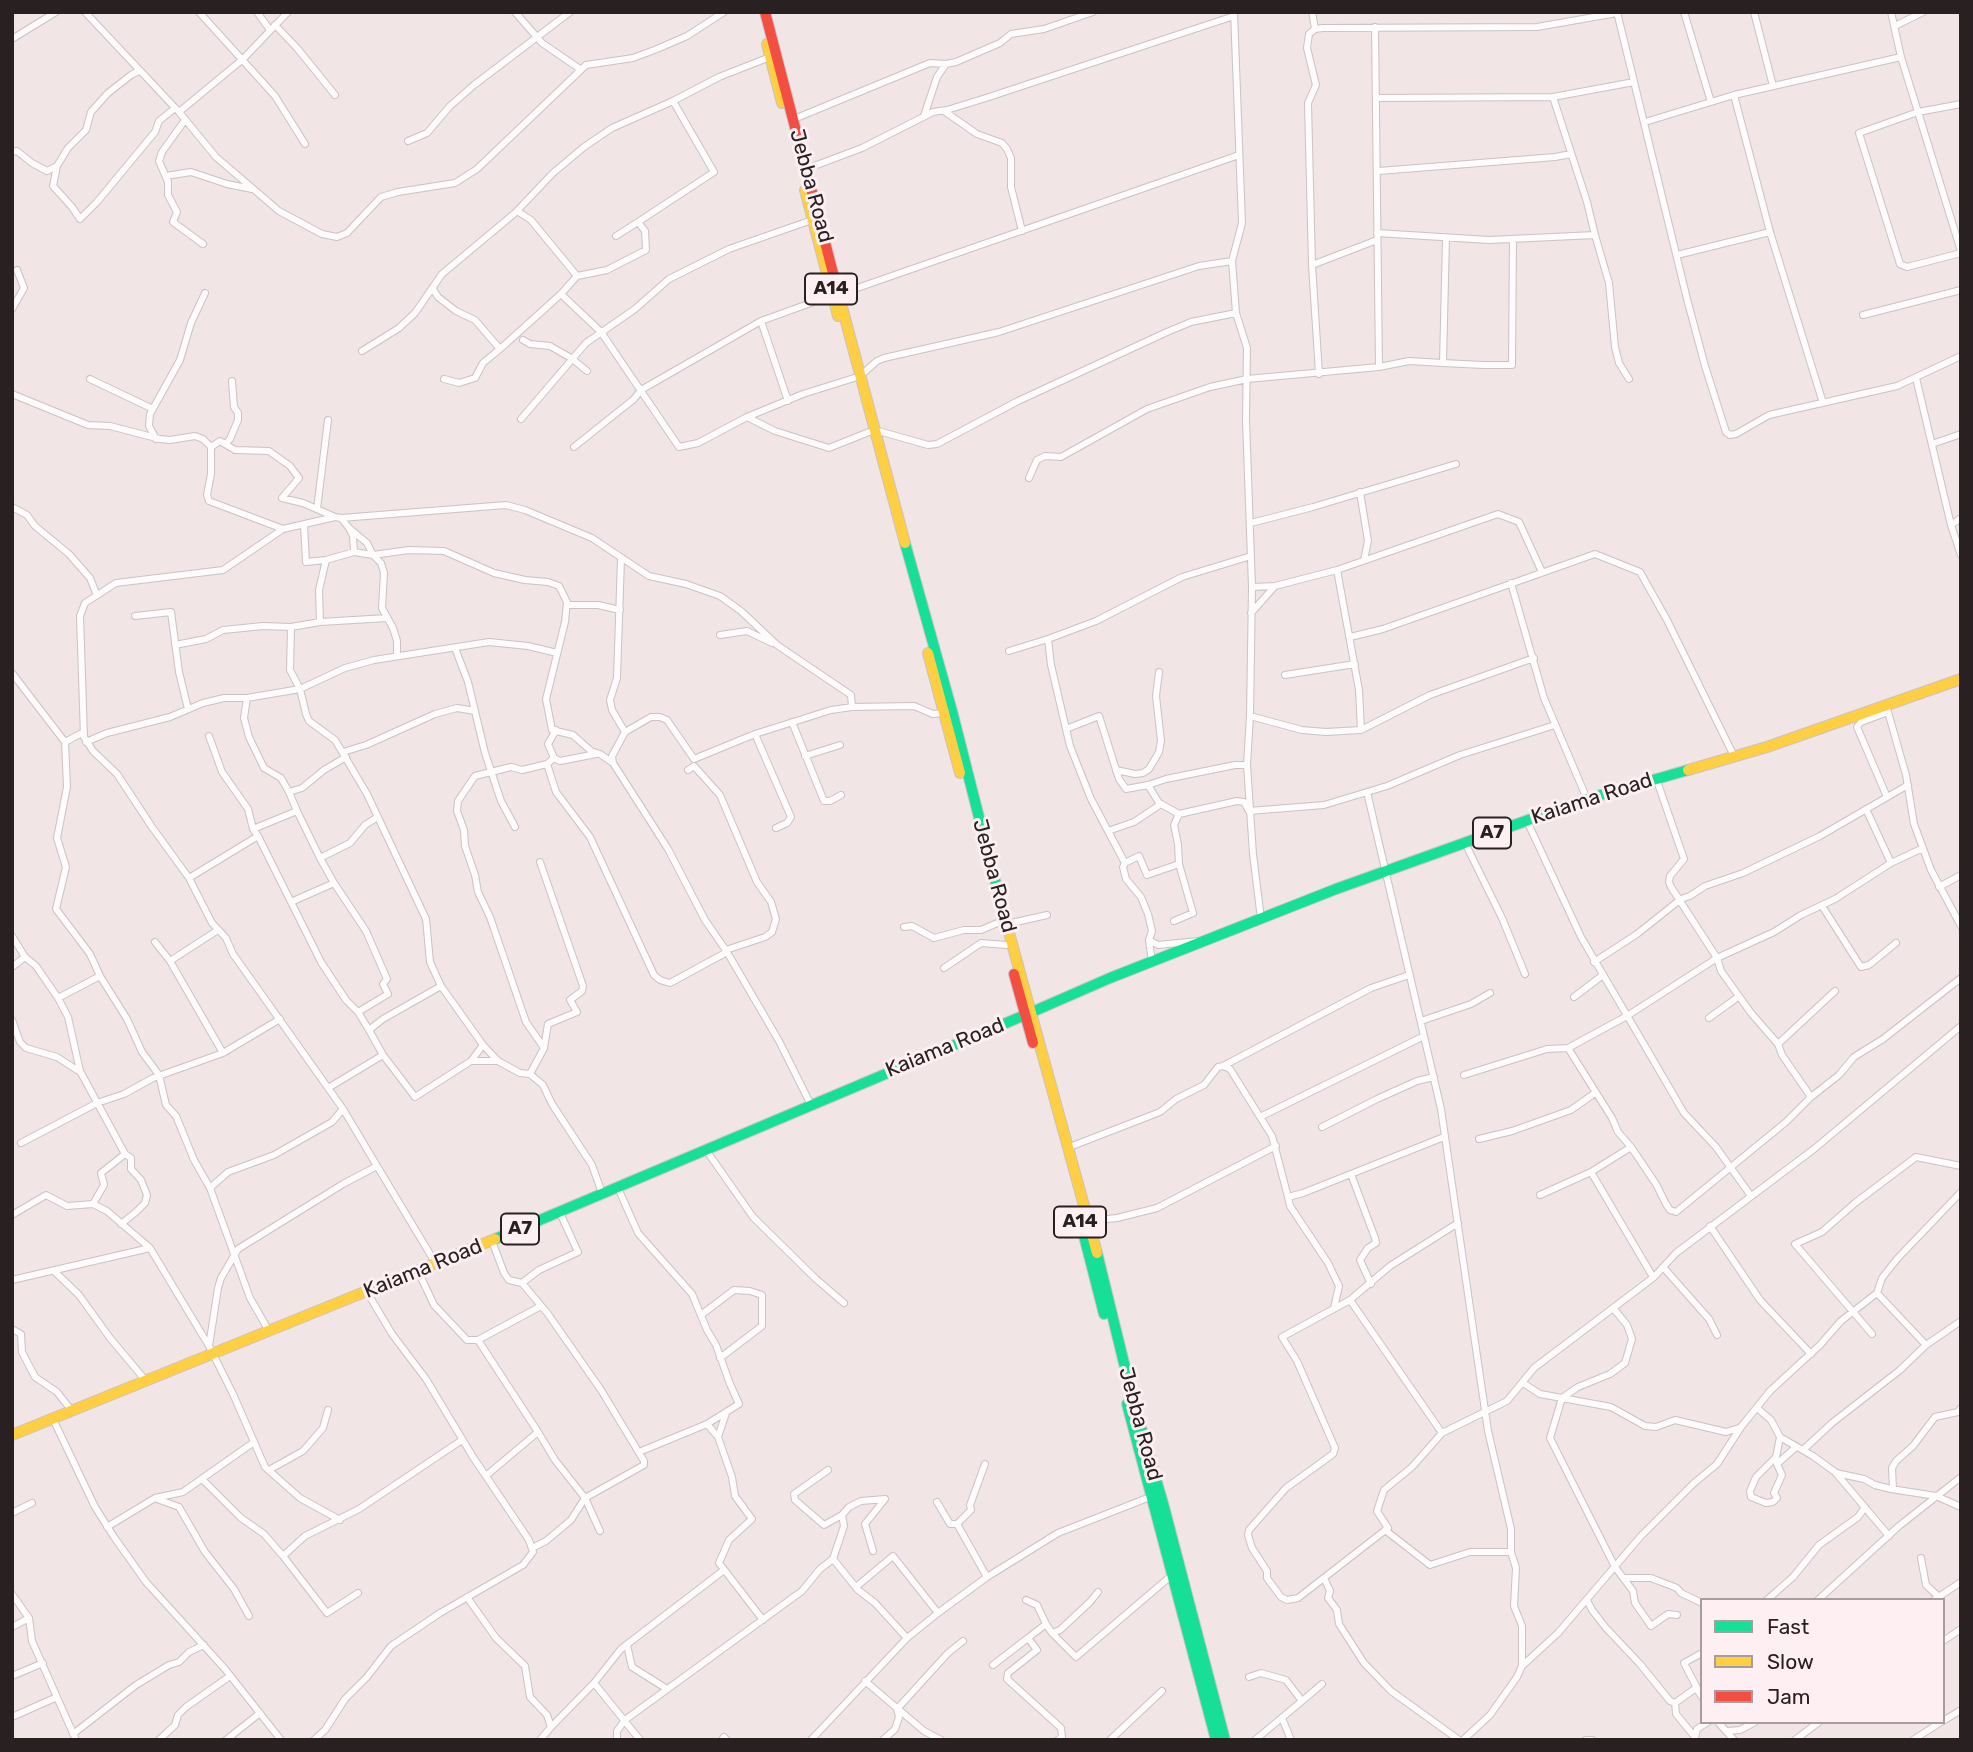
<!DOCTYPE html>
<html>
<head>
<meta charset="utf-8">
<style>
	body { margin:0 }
	#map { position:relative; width:1973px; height:1752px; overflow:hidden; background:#f1e5e6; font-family:Rubik,sans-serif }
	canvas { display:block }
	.frame { position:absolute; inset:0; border:14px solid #282021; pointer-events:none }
	.legend { position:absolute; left:1700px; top:1598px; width:245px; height:126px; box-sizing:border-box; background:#fdeff2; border:2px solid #a89c9e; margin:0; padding:9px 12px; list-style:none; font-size:21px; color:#282021 }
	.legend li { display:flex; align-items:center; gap:14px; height:35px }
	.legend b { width:35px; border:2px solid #a89c9e }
</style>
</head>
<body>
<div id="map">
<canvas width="1973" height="1752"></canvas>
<div class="frame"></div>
<ul class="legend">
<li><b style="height:9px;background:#16e098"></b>Fast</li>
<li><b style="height:9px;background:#ffcf43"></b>Slow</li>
<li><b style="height:9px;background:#f24e42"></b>Jam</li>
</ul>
</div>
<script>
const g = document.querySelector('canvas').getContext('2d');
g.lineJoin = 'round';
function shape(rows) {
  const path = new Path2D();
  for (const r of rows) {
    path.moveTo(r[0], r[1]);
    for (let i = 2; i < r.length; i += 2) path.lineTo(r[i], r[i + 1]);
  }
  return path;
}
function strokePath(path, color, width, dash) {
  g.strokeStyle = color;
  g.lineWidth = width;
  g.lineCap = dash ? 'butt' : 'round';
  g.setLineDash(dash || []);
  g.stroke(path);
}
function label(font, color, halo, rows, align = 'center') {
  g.font = font + ' Rubik,sans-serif';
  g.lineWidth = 6;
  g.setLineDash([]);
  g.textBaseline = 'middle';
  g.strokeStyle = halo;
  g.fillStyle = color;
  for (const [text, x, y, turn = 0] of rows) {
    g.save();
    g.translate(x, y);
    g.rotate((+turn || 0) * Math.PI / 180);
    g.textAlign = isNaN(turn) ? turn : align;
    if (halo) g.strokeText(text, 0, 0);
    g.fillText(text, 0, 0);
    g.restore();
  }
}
const street = shape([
	[85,12,179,112,216,157,279,211,322,234,337,237,347,233,381,197,398,192,455,183,477,169,586,65,633,58,657,49,687,36,724,12],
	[199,12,275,96,305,144],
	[257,12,270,30],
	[515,12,542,43,580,69],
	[1234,12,1242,223,1232,261,1236,313,1247,348,1246,420,1252,587,1250,716,1247,765,1253,854,1261,919],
	[1312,12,1315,29],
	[1617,12,1687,299,1705,366,1726,432,1730,435,1736,434,1769,415,1897,386,1961,356],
	[1684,12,1711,102],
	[1754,12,1773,86],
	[1891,12,1901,57,1961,251],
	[275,25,297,48,335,95],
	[1895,26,1923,12],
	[12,39,56,12],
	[1734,95,1770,232,1823,403],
	[1377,98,1553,97,1634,82],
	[1961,104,1918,112,1859,133,1900,264,1907,267,1961,253],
	[944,111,977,134,1002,143,1007,149,1011,158,1011,187,1022,231],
	[179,112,243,59,288,12],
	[924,116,937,77,946,64],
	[794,119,930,63,946,64,956,62,1000,43,1011,34,1044,29,1093,12],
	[185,120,162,152,159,161,168,182,168,195,177,212,173,222,203,244],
	[1645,122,1734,95,1901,57],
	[408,141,427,133,450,106,474,85,570,12],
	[12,152,17,151,32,163,47,171,57,166,68,148,86,130,91,112,108,93,131,75,139,71],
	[57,166,53,186,72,207,80,219,97,202,155,132,159,121,175,108],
	[806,169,862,148,933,112,947,110,989,97,1234,16],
	[1379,171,1555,157,1571,154],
	[166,176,191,172,227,184,252,189],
	[517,211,531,220,577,276,607,270,646,250,645,231,638,222,616,236],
	[638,222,714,172,673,101],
	[1377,233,1489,240,1595,235,1587,202,1553,97],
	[1595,235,1609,283,1615,347,1619,363,1629,379],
	[1446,238,1443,363,1483,365,1512,365,1513,239],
	[1677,255,1770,232],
	[1312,265,1308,103,1316,85,1307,48,1309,34,1315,29,1323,28,1537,27,1617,13],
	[433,289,438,297,456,311,475,320,500,349,561,294,577,276],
	[561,294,601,332,679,447,698,443,747,417,803,394,854,378],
	[840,294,1239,155],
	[12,309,24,288,17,270],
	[1863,315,1961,290],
	[761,321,833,295],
	[523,340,530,344,550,346,571,358,587,371],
	[362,351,399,328,415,313,442,274,515,213,553,173,584,147,612,128,673,101,719,77,770,57],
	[1379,367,1409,361,1443,363],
	[1319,374,1312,265,1377,240],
	[860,376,877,361,884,358,999,332,1199,266,1232,261],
	[1916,378,1951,525,1961,555],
	[90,379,153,409],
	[444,379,459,383,475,378,483,363,500,349],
	[12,394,88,425,110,426,160,439,170,440,195,436,203,439,211,447,211,474,207,495,209,501,283,529],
	[747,417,775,431,829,448,869,432],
	[521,419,586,343,635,309,669,279,729,249,812,220],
	[875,430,928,445,937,444,1018,401,1167,332,1191,322,1236,313],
	[156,439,149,426,150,414,180,360,191,323,205,293],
	[225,444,230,439,238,420,238,413,234,407,232,381],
	[1932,444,1961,434],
	[211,447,220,441,235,450,269,451,290,466,299,478,282,498,303,503,335,517],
	[574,447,634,399,641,390,761,321,788,401],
	[1029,478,1037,460,1045,456,1061,457,1147,409,1210,387,1247,379,1379,367,1375,27],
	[1360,492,1368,541,1364,560],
	[12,507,27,515,35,526,69,554,90,578,96,593],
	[317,509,328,420],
	[341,518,349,528,353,536,354,552],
	[1251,523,1313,507,1456,464],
	[304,525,306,562,326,560],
	[1951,525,1961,518],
	[349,528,367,543,373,555,354,552,326,560,319,590,320,622,291,627,290,670,300,689,306,714,309,721,335,740,367,794,426,919,430,962,441,986,483,1045,498,1061,520,1073,530,1074,543,1085,552,1104,592,1165,602,1193],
	[621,559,617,678,610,700,612,710,625,732,612,756,613,763,668,849,705,920,727,952,779,1041,811,1105],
	[1337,570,1359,690,1361,730],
	[1511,583,1544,698,1587,799],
	[1252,587,1275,586,1337,570,1498,514,1519,522,1542,572],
	[567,605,598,605,620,610],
	[1251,613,1275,586],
	[135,616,171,612,179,672,188,709],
	[320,622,387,618],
	[720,635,747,631,772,643],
	[1350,637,1383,629,1595,554,1640,572,1667,620,1734,756],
	[175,645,206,639,223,630,263,626,291,627],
	[455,648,468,682,485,753,501,801,515,827],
	[1009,651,1048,639],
	[397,656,397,641,393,628,382,608,384,573,381,563,373,555,409,550,444,551,494,573,525,580,548,582,559,586,567,602,565,622,546,699,552,730,573,735,591,751,600,754,613,763],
	[12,673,65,742],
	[1285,675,1355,664],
	[247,698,244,718,249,737,264,768,281,778,289,792],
	[1886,705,1906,775,1914,824,1931,870,1961,926],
	[1250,716,1302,730,1326,732,1361,730,1430,695,1534,658],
	[792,722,824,801,830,801,841,795],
	[1066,729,1099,716,1119,779,1126,789,1148,785,1159,803,1179,814,1174,825,1178,844,1179,864,1193,913,1174,921],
	[625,732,651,717,660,717,667,720,694,759,755,734,831,710,852,707,914,706,933,714,944,713],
	[82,733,65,742,67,787,57,838,66,867,56,909,90,954,100,976,58,998,68,1017,80,1071,125,1154,101,1173,104,1185,93,1204,107,1211,150,1248,209,1346,233,1394,265,1467,300,1498,340,1520],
	[755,734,791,817,787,823,776,828],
	[209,736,222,772,248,809,253,829],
	[86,742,107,733,170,717,203,703,224,698,247,698,300,689,345,668,374,660,489,642,528,646,557,653],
	[343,752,366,745,435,714,457,708,475,711],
	[805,756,840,745],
	[554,758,548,744,556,730],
	[547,764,556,792,590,837,654,975,660,980,670,983,727,952],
	[688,770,694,766,720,795,757,882,771,902,776,919,772,932,765,937,726,950],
	[1116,770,1135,774,1143,773,1149,769,1159,752,1161,741,1156,696,1159,672],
	[1656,778,1684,859,1670,876,1669,882,1671,887,1717,958,1721,971,1751,1013,1778,1044,1782,1055,1811,1097],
	[1148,785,1166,779,1235,765,1247,765],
	[1367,792,1441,1109,1488,1431,1511,1529,1511,1552,1516,1568,1514,1606,1522,1626,1522,1666,1517,1677,1490,1715,1463,1740],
	[1887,797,1857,727,1861,722,1888,712],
	[1866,809,1891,863],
	[297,811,320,858,350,843,365,825,376,818],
	[1179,814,1237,801,1244,802,1249,811,1324,805,1387,786,1460,755,1555,725],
	[1527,821,1581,937,1652,1058,1684,1113,1716,1147,1751,1196],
	[1108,831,1134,822,1161,804],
	[258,836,291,902,334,883,320,858],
	[1465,843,1502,918,1525,974],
	[1125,863,1123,867,1126,879,1141,897,1148,914,1152,931,1149,940,1152,962],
	[1179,864,1147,875,1139,856,1125,863,1091,799,1070,746,1051,665,1048,639,1096,621,1182,577,1251,556],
	[189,878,258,836,253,829,297,811,289,792,302,788,324,770,346,757],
	[334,883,366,931,387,979,383,984,388,994,358,1012,369,1030],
	[1939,887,1961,875],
	[291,902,321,962,346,1000,358,1012],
	[1822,906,1861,967,1869,965,1896,943],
	[1007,924,1047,915],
	[904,927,912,926,934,938,964,930,981,930,1000,922],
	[218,930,170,961,223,1053],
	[12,936,25,957],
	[1149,940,1158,945,1198,941],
	[155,942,170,961],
	[1594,962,1637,934,1681,899,1690,896,1705,886,1743,873,1820,836,1908,785],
	[12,967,25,957,36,966,58,998],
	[944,968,981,943,1006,945],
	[100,976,127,1019,142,1052,159,1075,166,1105,176,1116,194,1160,210,1188],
	[441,986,383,1019,369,1030,383,1055,415,1097,471,1061,483,1045],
	[1574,997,1603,975],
	[1709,1018,1738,997],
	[12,1020,20,1042,26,1048,57,1057,77,1070],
	[1421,1021,1471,1004,1490,993],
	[1778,1044,1835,991],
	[544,1048,526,1022,490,917,478,892,475,875,465,846,464,830,457,811,458,801,475,776,511,767,522,770,547,764,554,758,560,761,596,754],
	[473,1061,497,1061],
	[1223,1066,1371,988,1409,975],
	[530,1074,544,1048,548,1024,577,1012,570,1000,582,991,583,986,540,862],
	[1464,1075,1547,1049,1568,1048,1627,1016,1717,958,1774,932,1801,915,1835,899,1891,863,1923,848],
	[328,1088,383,1055],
	[1260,1117,1424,1036],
	[1322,1127,1377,1099,1417,1081,1434,1077],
	[1479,1139,1512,1131,1571,1110,1595,1093],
	[21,1143,97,1103,124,1094,153,1078,223,1053,280,1019],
	[1631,1147,1656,1184,1666,1204,1670,1210,1676,1212,1786,1122,1811,1097,1839,1075,1854,1057,1883,1039,1961,978],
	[1067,1148,1160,1112,1176,1099,1204,1085,1218,1067,1223,1066,1230,1069,1272,1136,1288,1197],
	[706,1150,753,1217,816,1279,844,1303],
	[377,1166,436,1264],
	[1591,1172,1653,1277],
	[1351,1174,1375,1238,1376,1243,1368,1248,1360,1260,1371,1284],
	[618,1188,638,1233,692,1294,707,1330,716,1345,730,1384,739,1404,707,1424,639,1452],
	[1540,1195,1591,1172,1631,1147,1618,1132,1612,1118,1568,1048],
	[12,1215,46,1195,67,1206,93,1204],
	[1089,1221,1117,1218,1157,1208,1276,1146],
	[1458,1223,1390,1266,1350,1300,1282,1337,1297,1361,1335,1448,1333,1454,1286,1488,1249,1530,1248,1535,1252,1548,1267,1571,1267,1578,1281,1597,1287,1600,1298,1598,1388,1528,1377,1511,1384,1490,1412,1467,1442,1433,1507,1401,1534,1368,1654,1277,1676,1253,1814,1149,1961,1026],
	[121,1224,136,1212,145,1203,147,1195,141,1180,131,1169,131,1158,125,1154],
	[1710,1226,1760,1300,1811,1354],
	[492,1241,504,1273,509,1280,522,1283],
	[1663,1267,1709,1319,1717,1335],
	[54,1271,79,1295,110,1338,146,1381],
	[418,1271,434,1305,467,1340,478,1340,541,1306],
	[12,1280,150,1248],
	[1877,1293,1926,1345],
	[1350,1300,1442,1433],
	[1334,1308,1339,1286,1328,1263,1290,1206,1288,1197,1303,1193,1444,1137],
	[1613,1308,1627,1325,1632,1339,1625,1363,1610,1374,1578,1387,1562,1398,1550,1438,1615,1567,1633,1591,1635,1603,1651,1626,1668,1614,1677,1615],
	[701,1315,734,1290,750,1291,762,1295,762,1326,720,1358],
	[12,1329,21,1334,22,1352,35,1377,57,1392,72,1411],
	[269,1331,250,1298,210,1188,228,1172,274,1155,332,1122,343,1109],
	[1872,1334,1795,1244,1822,1232,1855,1203,1916,1157,1961,1166],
	[478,1340,538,1432,487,1475],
	[209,1346,218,1288,221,1278,238,1249,343,1184,377,1166,343,1109,233,954,226,938,212,923,189,878,152,827,117,774,93,751,84,737,80,616,85,603,116,583,223,570,283,529,335,517,341,518,506,505,525,510,592,538,649,576,686,584,720,596,741,611,777,645,851,695,852,707],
	[1523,1383,1540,1394,1611,1407,1645,1426,1656,1427,1675,1420,1726,1432,1739,1428],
	[1757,1408,1771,1420,1780,1437,1813,1456,1835,1472,1889,1536],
	[53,1419,95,1507,114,1537,146,1582,225,1669,281,1740],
	[707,1424,718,1437,732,1477,735,1496,752,1519,729,1540,719,1563,763,1620],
	[538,1432,555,1460,585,1498,600,1531],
	[718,1437,726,1413],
	[1780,1437,1776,1457,1756,1477,1750,1491,1751,1497,1766,1503,1773,1502,1777,1498,1774,1493,1782,1475,1777,1464,1796,1447],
	[1803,1450,1832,1423,1900,1370,1926,1345,1961,1321],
	[269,1470,303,1451,323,1428,328,1410],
	[828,1470,794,1494,795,1500,824,1525,842,1515],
	[1836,1473,1864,1479,1875,1485,1891,1489,1936,1496,1961,1507],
	[202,1479,241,1518,264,1534,283,1556],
	[1893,1489,1892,1468,1896,1461,1913,1446,1935,1417,1958,1412,1961,1408],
	[157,1499,179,1507,205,1552,234,1589,249,1616],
	[937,1502,950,1524,957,1524,987,1577],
	[12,1513,32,1503],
	[957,1524,971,1510,970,1505,985,1464],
	[107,1527,155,1498,183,1492,254,1442],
	[1385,1530,1430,1565,1470,1552,1511,1552],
	[532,1548,546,1541,571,1520,585,1498,644,1465,644,1461,601,1390,548,1314,522,1283,539,1270,578,1252,560,1213],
	[1921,1558,1926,1585,1939,1597],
	[833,1559,844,1526,842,1515,849,1507,861,1501,885,1499,865,1524,873,1551],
	[1324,1578,1330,1591,1328,1598,1337,1610,1339,1624,1364,1663,1391,1691,1459,1740],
	[1624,1578,1651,1578,1677,1588,1681,1593,1702,1603],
	[856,1587,893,1556,938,1613],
	[358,1593,327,1613,283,1556,305,1536,359,1509,462,1440],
	[12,1594,29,1618,32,1641,76,1740],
	[467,1597,496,1638,525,1666,530,1697,547,1715,551,1727,594,1683,640,1740],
	[1026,1600,1037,1605,1046,1624,1028,1638],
	[1587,1600,1592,1610,1606,1628,1640,1664,1670,1701,1675,1703,1696,1688,1702,1697],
	[1767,1600,1793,1577,1819,1545,1858,1517,1865,1507],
	[1818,1600,1899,1526,1961,1477],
	[1934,1600,1961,1582],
	[1046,1624,1052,1633,1060,1630,1090,1602,1098,1592],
	[12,1627,29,1618],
	[1052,1633,1076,1657,1172,1575],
	[1943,1641,1961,1629],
	[627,1645,632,1667,667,1689],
	[993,1665,1028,1638,1037,1650,1008,1673,1007,1679,1061,1728,1062,1737,1058,1740],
	[1522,1666,1558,1633,1641,1536,1693,1484,1717,1464,1741,1427,1770,1391,1820,1345,1841,1321,1877,1293,1882,1278,1897,1259,1961,1192],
	[12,1676,43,1663],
	[1249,1677,1261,1673,1286,1680,1302,1701,1255,1740],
	[865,1681,924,1731,941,1740],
	[594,1683,621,1649,724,1570],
	[1697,1688,1684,1663,1702,1653],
	[1302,1701,1322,1684],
	[1675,1703,1676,1714,1695,1737],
	[12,1717,57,1697],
	[1282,1718,1291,1740],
	[1943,1721,1961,1710],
	[1718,1722,1734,1740],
	[1727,1731,1740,1730,1755,1722],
	[73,1734,136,1685,169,1665,179,1662,189,1652,204,1645],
	[1695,1738,1697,1729,1708,1722],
	[159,1740,175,1725,178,1715,186,1707,230,1676],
	[226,1740,260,1713],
	[314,1740,325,1730,345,1699,367,1677,391,1646,440,1613,523,1565,533,1552,529,1540,473,1457,426,1379,392,1334,367,1292],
	[540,1740,551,1727],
	[617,1740,617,1731,625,1720,802,1591,820,1569,833,1559,858,1590,875,1603,907,1638],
	[722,1740,724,1737,727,1740],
	[811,1740,907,1638,938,1613,987,1577,1058,1533,1150,1497],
	[883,1740,895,1729,899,1717,897,1709,948,1653,963,1641],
	[1110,1740,1162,1691],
	[1586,1740,1592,1740],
	[1795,1740,1819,1722],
	[1913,1740,1941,1722]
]);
const fast = shape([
	[905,543,952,711,1000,900],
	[1032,1012,1110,978,1336,889,1587,799,1688,770],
	[1082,1228,1104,1314],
	[495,1239,1025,1015],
	[1097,1253,1133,1400,1164,1507,1225,1740],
	[1127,1404,1216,1740]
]);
const slow = shape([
	[767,44,782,103],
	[805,190,838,316],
	[833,273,905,543],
	[928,653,960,773],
	[1688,770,1767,747,1961,679],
	[1000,900,1097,1253],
	[12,1435,495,1239]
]);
const jam = shape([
	[765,12,833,273],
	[1014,974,1033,1043]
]);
const shields = [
	[831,289,52],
	[1492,833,38],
	[1080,1222,52],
	[520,1229,38]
];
const shieldNames = [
	["A14",831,289],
	["A7",1492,833],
	["A14",1080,1222],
	["A7",520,1229]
];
const streetNames = [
	["Jebba Road",811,186,75],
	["Kaiama Road",1592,799,-18],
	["Jebba Road",994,876,75],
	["Kaiama Road",945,1048,-22],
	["Kaiama Road",423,1269,-22],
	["Jebba Road",1140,1424,75]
];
strokePath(street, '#cbc2c3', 8);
strokePath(fast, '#cbc2c3', 12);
strokePath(slow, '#cbc2c3', 12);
strokePath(jam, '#cbc2c3', 12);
strokePath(street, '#fdfbfb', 6);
strokePath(fast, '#16e098', 10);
strokePath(slow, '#ffcf43', 10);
strokePath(jam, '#f24e42', 10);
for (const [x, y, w] of shields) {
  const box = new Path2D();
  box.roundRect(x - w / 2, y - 15.5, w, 31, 5);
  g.fillStyle = '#fdeff2';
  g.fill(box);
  strokePath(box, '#282021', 2);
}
label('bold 19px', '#282021', null, shieldNames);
label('21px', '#282021', '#fdeff2', streetNames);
</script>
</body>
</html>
